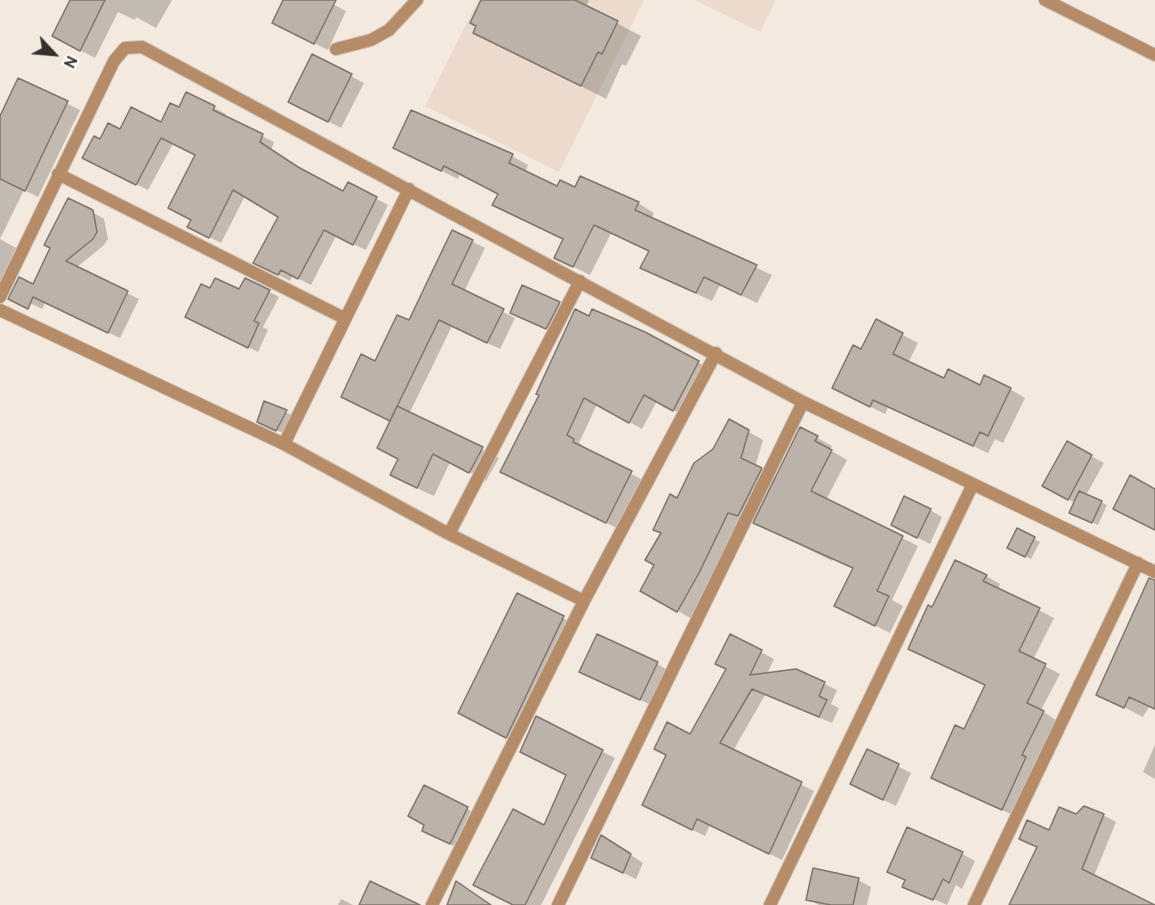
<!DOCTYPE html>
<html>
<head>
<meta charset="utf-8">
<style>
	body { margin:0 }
	#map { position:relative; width:1155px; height:905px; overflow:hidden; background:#f4e9df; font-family:Cabin,sans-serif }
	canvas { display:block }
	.north { position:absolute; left:24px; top:24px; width:60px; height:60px; -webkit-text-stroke:4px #fff; paint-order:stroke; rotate:116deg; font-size:16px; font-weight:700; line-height:24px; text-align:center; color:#36312e }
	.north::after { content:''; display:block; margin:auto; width:21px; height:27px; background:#36312e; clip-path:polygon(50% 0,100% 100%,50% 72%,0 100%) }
</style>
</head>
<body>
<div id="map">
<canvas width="1155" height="905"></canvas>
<div class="north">N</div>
</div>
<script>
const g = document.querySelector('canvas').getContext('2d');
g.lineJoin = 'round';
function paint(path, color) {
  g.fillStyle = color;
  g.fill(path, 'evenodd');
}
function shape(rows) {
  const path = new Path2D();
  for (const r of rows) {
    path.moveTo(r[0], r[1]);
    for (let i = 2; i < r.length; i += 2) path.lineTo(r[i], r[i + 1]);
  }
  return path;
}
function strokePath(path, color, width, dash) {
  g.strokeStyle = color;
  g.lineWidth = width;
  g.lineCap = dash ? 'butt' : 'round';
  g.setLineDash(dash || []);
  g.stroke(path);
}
const built = shape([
	[478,0,644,0,559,172,425,106],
	[695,0,776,0,760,32]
]);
const shadow = shape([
	[72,0,172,0,156,28,136,17,135,20,118,12,95,58,68,44],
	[284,0,325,0,346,11,328,50,286,29],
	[482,0,589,0,586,7,641,36,626,66,622,64,606,99,475,32],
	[313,56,364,83,341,128,303,108],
	[19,80,80,110,38,197,24,190,0,239,16,248,6,272,16,278,9,293,0,289,0,119],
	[187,94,226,114,225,117,274,142,271,150,305,172,344,193,348,184,388,205,366,250,336,236,311,285,293,276,290,281,267,269,280,217,245,196,221,243,201,233,193,220,196,155,173,144,148,190,96,164,100,141,121,131,162,124,180,109],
	[411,156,512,156,528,165,525,173,557,188,575,189,638,203,654,213,651,219,772,275,757,303,720,285,712,301,642,268,651,252,611,233,590,275,572,266,564,240,510,213,499,194,460,174,458,179],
	[92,212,104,219,108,239,104,245,76,268,139,299,120,338,45,303,42,309,24,300],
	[453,232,485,248,464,292,515,318,500,349,452,326,409,414,499,458,486,481,450,462,434,496,408,484,376,363,410,322],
	[246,280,279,297,263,327,268,330,258,352,197,321,211,290,240,291],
	[559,304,571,311,559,335,512,312],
	[876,321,918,343,908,363,945,380,1010,389,1025,398,1003,443,995,439,988,453,888,407,885,414,849,396,862,351],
	[698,362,711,370,686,417,657,401,642,429,597,404,579,443,586,448,585,450,643,480,619,529,514,478,541,395],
	[265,403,292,415,283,433,264,425],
	[729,421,763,440,755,467,777,478,801,429,832,446,830,450,847,460,826,500,918,546,892,600,903,606,890,633,836,606,854,568,833,558,832,561,754,522,743,520,692,619,642,590,656,564,662,533,678,500,714,450],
	[1067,443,1104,463,1086,495,1107,505,1098,525,1077,515,1075,503,1044,486],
	[930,510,942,517,930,544,893,525],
	[1018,530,1040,542,1031,559,1009,548],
	[986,576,1000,584,998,589,1054,618,1033,660,1060,674,1041,710,1057,721,1017,817,933,777,965,731,986,685,909,648,933,609],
	[518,595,576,625,519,744,472,720],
	[1155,595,1155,710,1149,707,1143,717,1098,694],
	[731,636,774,659,767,674,795,670,837,690,831,704,839,708,832,723,765,695,733,751,814,791,782,860,710,825,705,836,656,812,691,736,728,669],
	[657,664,670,671,653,706,594,678],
	[536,718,615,758,541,905,514,905,568,775],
	[1155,745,1155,779,1143,772],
	[868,751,911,773,896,806,865,791],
	[459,804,471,811,454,846,436,837],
	[1103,815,1116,822,1094,876,1138,905,1021,905,1039,848,1021,839,1050,832,1077,816],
	[614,844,643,863,636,879,592,858],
	[962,854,975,861,962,889,956,885,947,905,904,886,907,881,889,871],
	[858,880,871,887,867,905,819,905,808,899],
	[341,899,353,905,338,905]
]);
const building = shape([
	[70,0,105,0,80,51,52,36,70,0],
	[283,0,336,0,314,44,272,23,283,0],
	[481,0,575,0,618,21,602,54,598,52,581,86,473,33,476,26,470,23,481,0],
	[312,54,352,74,328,122,288,102,312,54],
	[18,78,68,101,25,191,0,179,0,116,18,78],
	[186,92,215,106,213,110,263,134,260,142,298,167,343,191,348,182,377,197,353,245,324,230,298,279,281,270,278,275,253,263,278,217,233,190,209,238,187,227,191,220,168,208,195,155,161,138,136,185,82,158,94,136,100,139,108,123,120,129,131,107,161,122,170,103,179,107,186,92],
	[411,110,513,154,509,163,557,186,560,180,575,187,580,176,639,202,635,210,757,265,741,295,704,277,696,293,640,268,649,251,594,225,573,267,554,258,563,239,492,205,498,194,444,166,441,171,393,148,411,110],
	[68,198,93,210,97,232,93,239,66,261,128,291,108,333,33,297,28,309,8,299,19,277,33,284,50,248,44,245,68,198],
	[452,230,473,240,452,284,504,309,487,343,439,320,390,421,341,397,361,354,375,361,397,315,409,320,452,230],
	[215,278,239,289,245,278,270,290,254,321,259,323,248,348,185,317,201,284,210,288,215,278],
	[522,285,560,302,546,329,510,313,522,285],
	[575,309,589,316,592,309,645,332,699,361,673,411,644,395,629,423,584,398,567,435,574,439,573,442,632,471,606,523,500,472,539,395,536,394,575,309],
	[876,319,903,333,893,354,944,378,948,369,980,385,984,375,1011,388,988,436,980,432,973,446,873,400,870,407,832,388,853,345,861,349,876,319],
	[264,401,287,410,276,431,257,422,264,401],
	[397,406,483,447,469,473,433,454,417,488,390,475,398,459,377,448,397,406],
	[729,419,749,430,741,458,762,468,738,516,728,513,699,573,677,612,640,591,654,565,645,560,661,533,653,530,670,494,677,498,694,463,713,449,729,419],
	[800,427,818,436,815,441,832,450,811,491,903,536,877,591,889,596,875,626,834,606,853,568,753,523,800,427],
	[1067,441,1092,455,1068,500,1042,486,1067,441],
	[1130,475,1155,489,1155,530,1113,509,1130,475],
	[1079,491,1102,501,1092,523,1069,513,1079,491],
	[904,496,931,509,917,538,891,525,904,496],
	[1017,528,1035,537,1025,557,1007,548,1017,528],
	[955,560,987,575,983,581,1040,608,1019,651,1046,664,1027,703,1044,711,1022,755,1026,757,1002,810,931,778,955,725,964,729,985,685,908,649,928,605,932,607,955,560],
	[1149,578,1155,580,1155,709,1129,697,1124,708,1096,695,1149,578],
	[517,593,564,616,506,738,458,713,517,593],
	[597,634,658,662,640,700,579,672,597,634],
	[730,634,762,650,750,675,796,669,825,682,819,696,827,700,819,717,752,689,720,743,802,782,769,854,697,819,692,830,642,805,666,755,654,749,667,722,690,734,726,669,715,664,730,634],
	[536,716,603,750,525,905,513,905,473,885,513,809,544,825,566,775,520,752,536,716],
	[867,749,899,764,883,800,850,784,867,749],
	[424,785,468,807,450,844,422,831,424,825,408,816,424,785],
	[1084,806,1104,814,1082,869,1155,905,1009,905,1037,847,1019,839,1027,820,1049,830,1059,807,1076,814,1084,806],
	[907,827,963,852,949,883,943,879,933,900,902,887,905,880,887,872,907,827],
	[601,835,631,854,623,873,591,858,601,835],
	[813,868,859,878,853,905,831,905,806,900,813,868],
	[370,881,420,905,359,905,370,881],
	[456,881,491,905,447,905,456,881]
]);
const street = shape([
	[1045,0,1155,55],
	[336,49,371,40,389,30,417,0],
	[58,174,344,318],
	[0,297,114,61,125,48,142,47,803,402,1155,572],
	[0,310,284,444,449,534,584,601],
	[284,444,409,189],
	[449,534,580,281],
	[432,905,584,601,716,353],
	[558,905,803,402],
	[770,905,973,484],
	[974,905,1138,563]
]);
paint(built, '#ecdbcc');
paint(shadow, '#0003');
paint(building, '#bdb2a9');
strokePath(building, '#7f756c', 1.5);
strokePath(street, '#cec4bc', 14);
strokePath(street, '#b58c67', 12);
</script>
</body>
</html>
